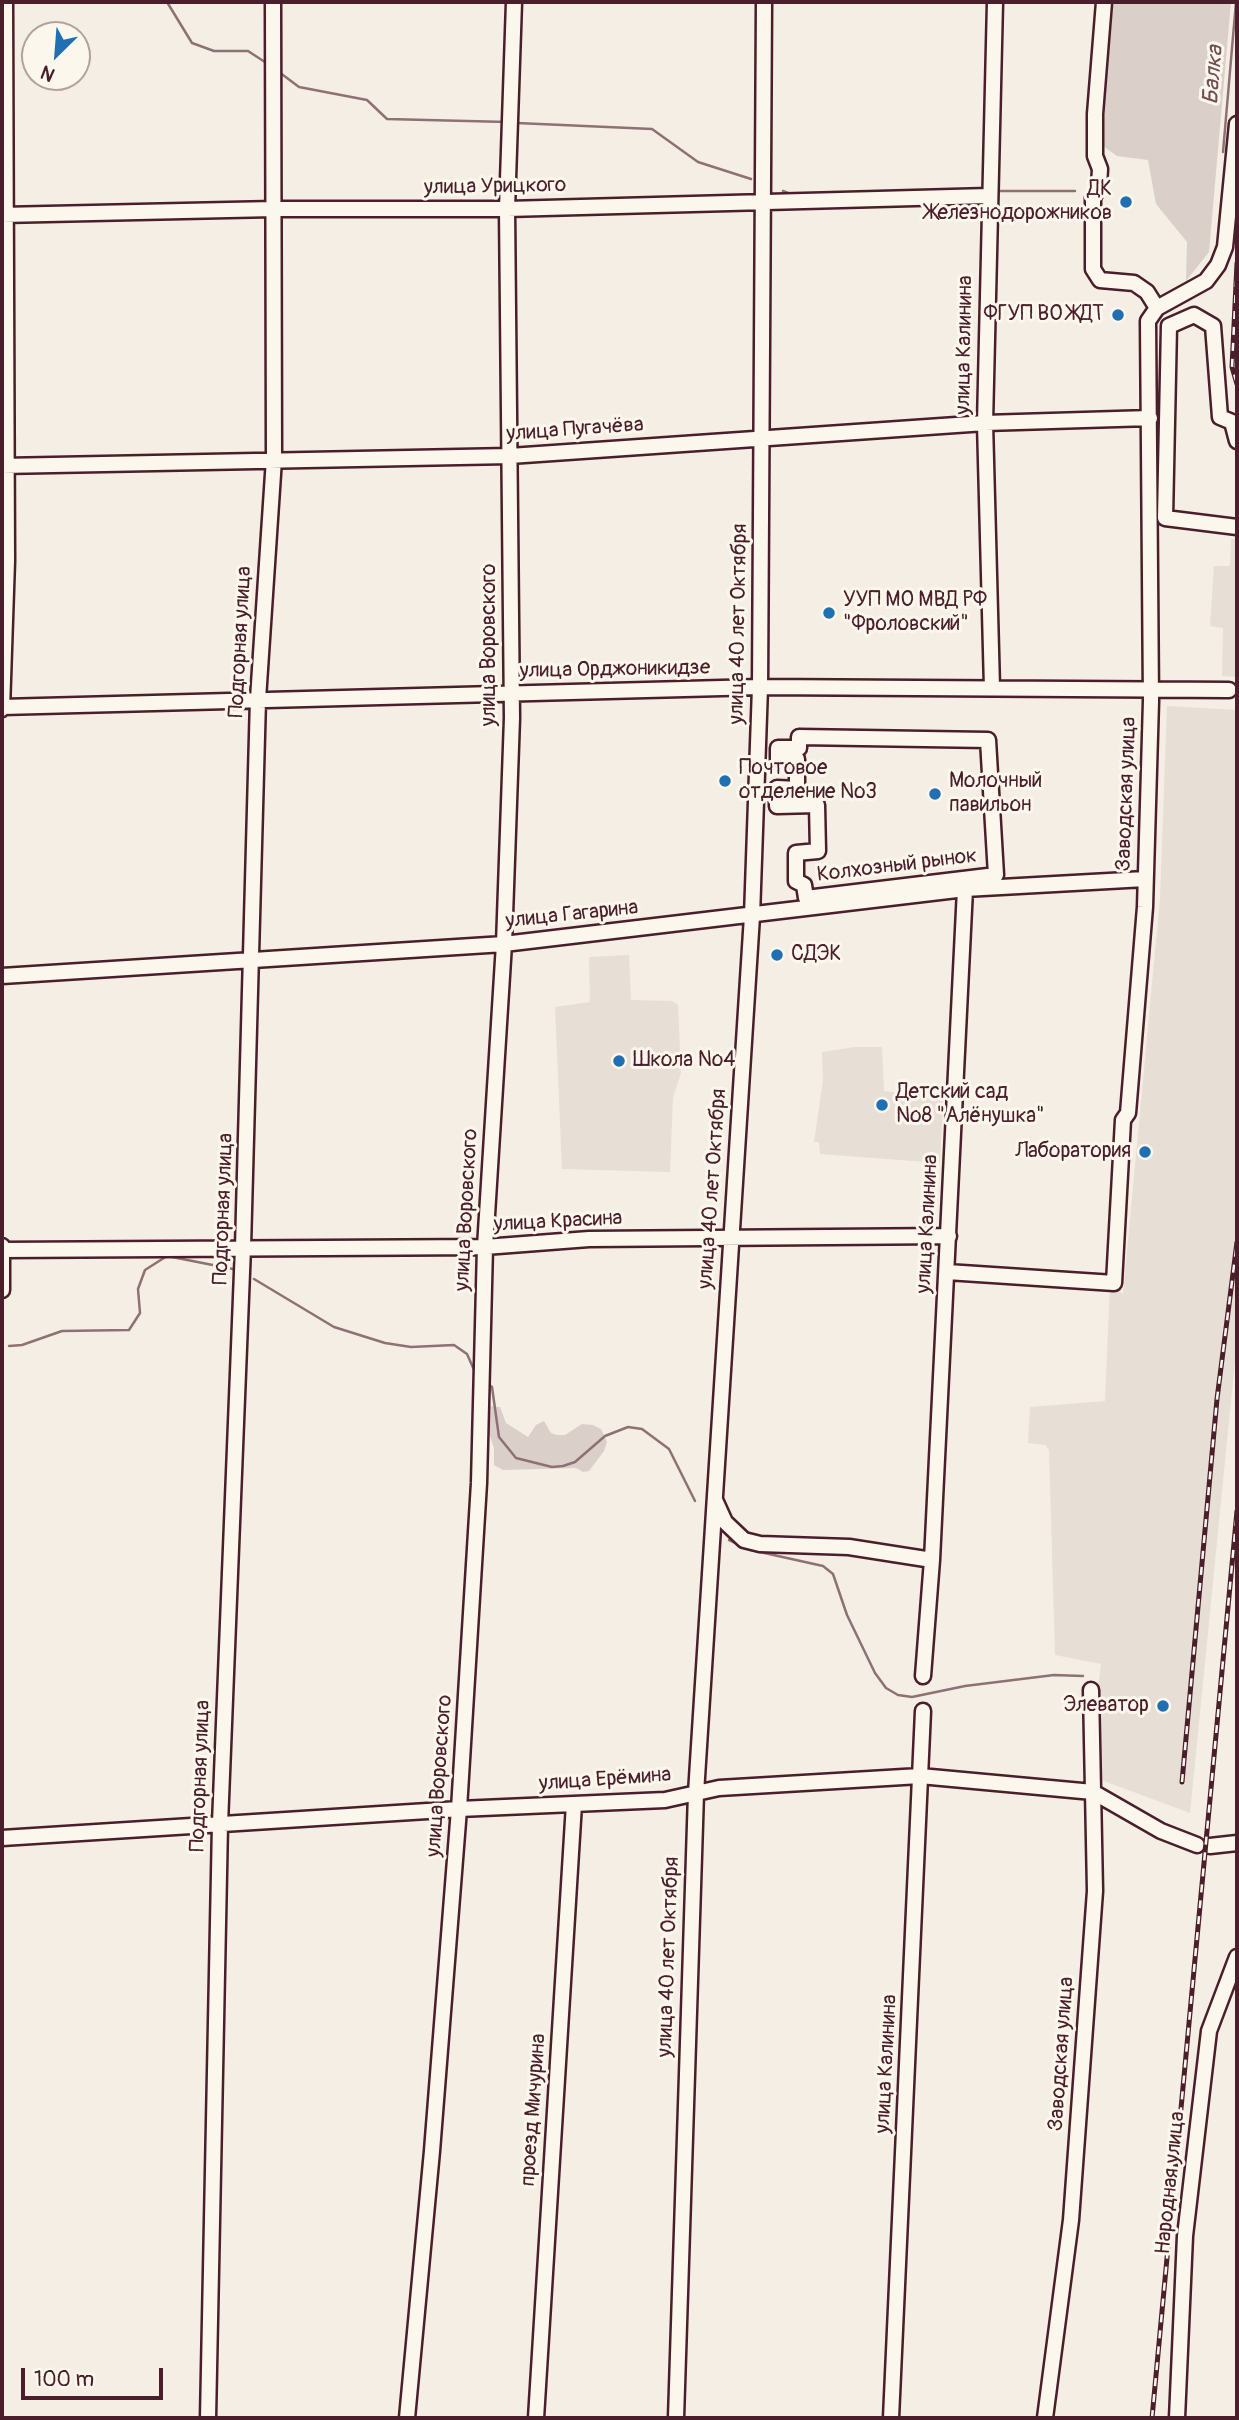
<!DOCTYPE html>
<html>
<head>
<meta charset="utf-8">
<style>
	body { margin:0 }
	#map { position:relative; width:1239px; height:2420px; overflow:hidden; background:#f4eee4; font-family:Pangolin,sans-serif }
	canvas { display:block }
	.frame { position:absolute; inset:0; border:4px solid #4a1f2b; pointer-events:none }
	.north { position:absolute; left:21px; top:21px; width:70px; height:70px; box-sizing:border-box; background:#fbf7ec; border:2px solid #b4a19f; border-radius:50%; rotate:205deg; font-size:19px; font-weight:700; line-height:28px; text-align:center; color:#4a1f2b }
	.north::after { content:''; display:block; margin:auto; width:24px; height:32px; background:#1f6fb2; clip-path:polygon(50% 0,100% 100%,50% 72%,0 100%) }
	.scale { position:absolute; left:21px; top:2368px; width:142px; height:32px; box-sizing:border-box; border:4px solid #4a1f2b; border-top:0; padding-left:9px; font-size:21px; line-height:24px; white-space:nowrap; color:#4a1f2b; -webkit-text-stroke:5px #fbf7ec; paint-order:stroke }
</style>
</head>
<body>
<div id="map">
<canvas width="1239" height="2420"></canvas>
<div class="frame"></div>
<div class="north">N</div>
<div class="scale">100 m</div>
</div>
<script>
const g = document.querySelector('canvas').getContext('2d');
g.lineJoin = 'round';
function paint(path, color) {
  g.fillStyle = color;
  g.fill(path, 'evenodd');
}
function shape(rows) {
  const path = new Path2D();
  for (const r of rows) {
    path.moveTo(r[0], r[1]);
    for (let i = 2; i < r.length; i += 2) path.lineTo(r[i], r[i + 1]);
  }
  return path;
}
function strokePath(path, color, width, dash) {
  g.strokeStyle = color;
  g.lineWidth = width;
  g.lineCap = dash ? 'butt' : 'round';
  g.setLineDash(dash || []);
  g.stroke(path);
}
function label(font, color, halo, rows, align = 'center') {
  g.font = font + ' Pangolin,sans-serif';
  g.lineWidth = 6;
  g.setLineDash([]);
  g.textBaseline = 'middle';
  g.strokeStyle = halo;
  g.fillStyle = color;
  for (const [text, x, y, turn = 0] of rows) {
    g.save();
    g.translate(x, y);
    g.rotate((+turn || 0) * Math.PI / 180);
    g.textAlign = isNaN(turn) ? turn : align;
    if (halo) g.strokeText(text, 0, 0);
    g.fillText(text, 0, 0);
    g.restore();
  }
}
const built = shape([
	[1231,539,1237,539,1237,677,1222,676,1223,628,1210,626,1214,566,1230,566],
	[1167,706,1237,710,1237,1341,1190,1813,1101,1780,1098,1689,1101,1664,1055,1655,1049,1450,1045,1445,1028,1443,1030,1407,1105,1401,1110,1284,1123,1294,1160,898],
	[629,955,631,1000,672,1001,678,1005,681,1073,673,1098,670,1172,562,1169,555,1007,590,1002,589,957],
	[855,1047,882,1047,884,1091,918,1095,919,1098,943,1099,940,1163,820,1154,819,1142,814,1142,823,1080,822,1052]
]);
const green = shape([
	[1109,2,1231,2,1209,252,1186,281,1187,242,1156,204,1148,160,1117,156,1103,146,1099,117],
	[487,1406,500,1407,506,1423,528,1437,536,1425,544,1421,551,1433,557,1435,565,1435,582,1424,593,1425,601,1429,607,1442,604,1451,589,1471,583,1472,576,1468,503,1470,494,1465,494,1448,486,1424]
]);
const stream = shape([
	[167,2,192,43,214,51,248,51,268,64],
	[279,72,299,87,367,100,387,119,507,122],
	[517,123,652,129,698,162,751,179],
	[1223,152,1236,2],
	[783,191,793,195],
	[996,191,1075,191],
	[981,299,983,201],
	[254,1279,334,1327,385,1343,411,1347,454,1345,467,1354,475,1372],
	[9,1346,22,1345,62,1331,129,1330,140,1313,138,1289,145,1270,167,1256,233,1269],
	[488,1384,492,1387,499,1437,516,1458,552,1467,563,1466,575,1462,605,1436,628,1427,642,1429,669,1449,695,1501],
	[729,1540,751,1550,823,1566,833,1574,847,1615,875,1673,886,1688,898,1695,912,1697,965,1686,1054,1675,1083,1676]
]);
const minor = shape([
	[1104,2,1095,114,1095,156,1100,169,1099,186,1093,198,1093,269,1100,280,1134,283,1147,292,1157,308],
	[2,215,274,209,507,209,989,196],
	[1237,441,1232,422,1220,417,1213,326,1194,315,1169,326,1165,518,1237,527],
	[2,466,510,456,985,423,1150,418],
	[992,688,985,423,995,2],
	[2,707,760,687,1229,690],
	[2,709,7,561,5,2],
	[799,737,988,740,996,875,806,898,804,885,796,881,796,853,818,851,817,805,777,806,777,788,797,789,797,759,778,759,778,748,799,748,799,737],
	[2,976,504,944,965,889,1145,879],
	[2,1246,2,1290],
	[2,1250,485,1247,589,1239,949,1236],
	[947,1272,1114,1283,1123,1120,1128,1113,1145,907,1151,701,1148,321,1157,308,1206,281,1218,265,1225,247,1237,124],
	[715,1500,725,1522,744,1540,760,1544,849,1547,932,1560],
	[923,1676,932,1560,965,889],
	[2,1838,459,1809,665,1800,719,1788,920,1776,1093,1792,1161,1831,1197,1845],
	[1210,1846,1237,1843],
	[208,2418,220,1824,243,1247,258,699,274,459,273,2],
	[407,2418,432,2151,459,1809,479,1483,485,1247,504,944,512,718,507,209,514,2],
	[536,2418,574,1804],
	[676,2418,696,1793,752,916,760,687,764,2],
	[891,2418,923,1711],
	[1045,2418,1071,2220,1095,1891,1091,1690],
	[1177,2418,1185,2236,1209,2031,1237,1957]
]);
const rail = shape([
	[1237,263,1232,367,1237,384],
	[1182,1782,1217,1399,1237,1242],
	[1152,2418,1237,1511]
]);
const markers = [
	[1126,202,7,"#1f6fb2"],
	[1118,315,7,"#1f6fb2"],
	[829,613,7,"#1f6fb2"],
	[725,781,7,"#1f6fb2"],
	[935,794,7,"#1f6fb2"],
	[777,955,7,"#1f6fb2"],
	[619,1061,7,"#1f6fb2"],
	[882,1105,7,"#1f6fb2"],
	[1145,1152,7,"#1f6fb2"],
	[1163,1706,7,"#1f6fb2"]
];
const streetNames = [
	["улица Урицкого",495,187,-1],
	["улица Калинина",965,345,-89],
	["улица Пугачёва",575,430,-4],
	["улица 40 лет Октября",739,624,-89],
	["Подгорная улица",241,642,-87],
	["улица Воровского",490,645,-90],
	["улица Орджоникидзе",615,670,-1],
	["Заводская улица",1127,794,-88],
	["Колхозный рынок",897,866,-7],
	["улица Гагарина",572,915,-6],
	["улица 40 лет Октября",713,1189,-86],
	["Подгорная улица",224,1209,-88],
	["улица Воровского",467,1210,-87],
	["улица Красина",558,1222,-3],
	["улица Калинина",928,1224,-87],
	["Подгорная улица",201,1776,-88],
	["улица Воровского",440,1776,-86],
	["улица Ерёмина",605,1780,-4],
	["улица 40 лет Октября",669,1957,-88],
	["Заводская улица",1062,2054,-86],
	["улица Калинина",887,2064,-87],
	["проезд Мичурина",534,2110,-86],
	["Народная улица",1171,2183,-84]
];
const poiNames = [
	["ДК",1112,190,"right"],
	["Железнодорожников",1112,214,"right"],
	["ФГУП ВО ЖДТ",1104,315,"right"],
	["УУП МО МВД РФ",843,601],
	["\"Фроловский\"",843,625],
	["Почтовое",739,769],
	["отделение №3",739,793],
	["Молочный",949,782],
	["павильон",949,806],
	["СДЭК",791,955],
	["Школа №4",633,1061],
	["Детский сад",896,1093],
	["№8 \"Алёнушка\"",896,1117],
	["Лаборатория",1131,1152,"right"],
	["Элеватор",1149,1706,"right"]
];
const waterNames = [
	["Балка",1214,75,-85]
];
paint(built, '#e7dfd6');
paint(green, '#dbd0c9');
strokePath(stream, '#8d7174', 2.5);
strokePath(minor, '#4a1f2b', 19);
strokePath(minor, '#fbf7ec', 14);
strokePath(rail, '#4a1f2b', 5);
strokePath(rail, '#fbf7ec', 2.5, [8]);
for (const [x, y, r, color] of markers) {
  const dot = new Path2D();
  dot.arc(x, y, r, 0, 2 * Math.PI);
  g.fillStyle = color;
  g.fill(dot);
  strokePath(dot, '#fbf7ec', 2.5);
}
label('21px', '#4a1f2b', '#fbf7ec', streetNames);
label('21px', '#4a1f2b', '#fbf7ec', poiNames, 'left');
label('italic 23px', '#714f56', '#fbf7ec', waterNames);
</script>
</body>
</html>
